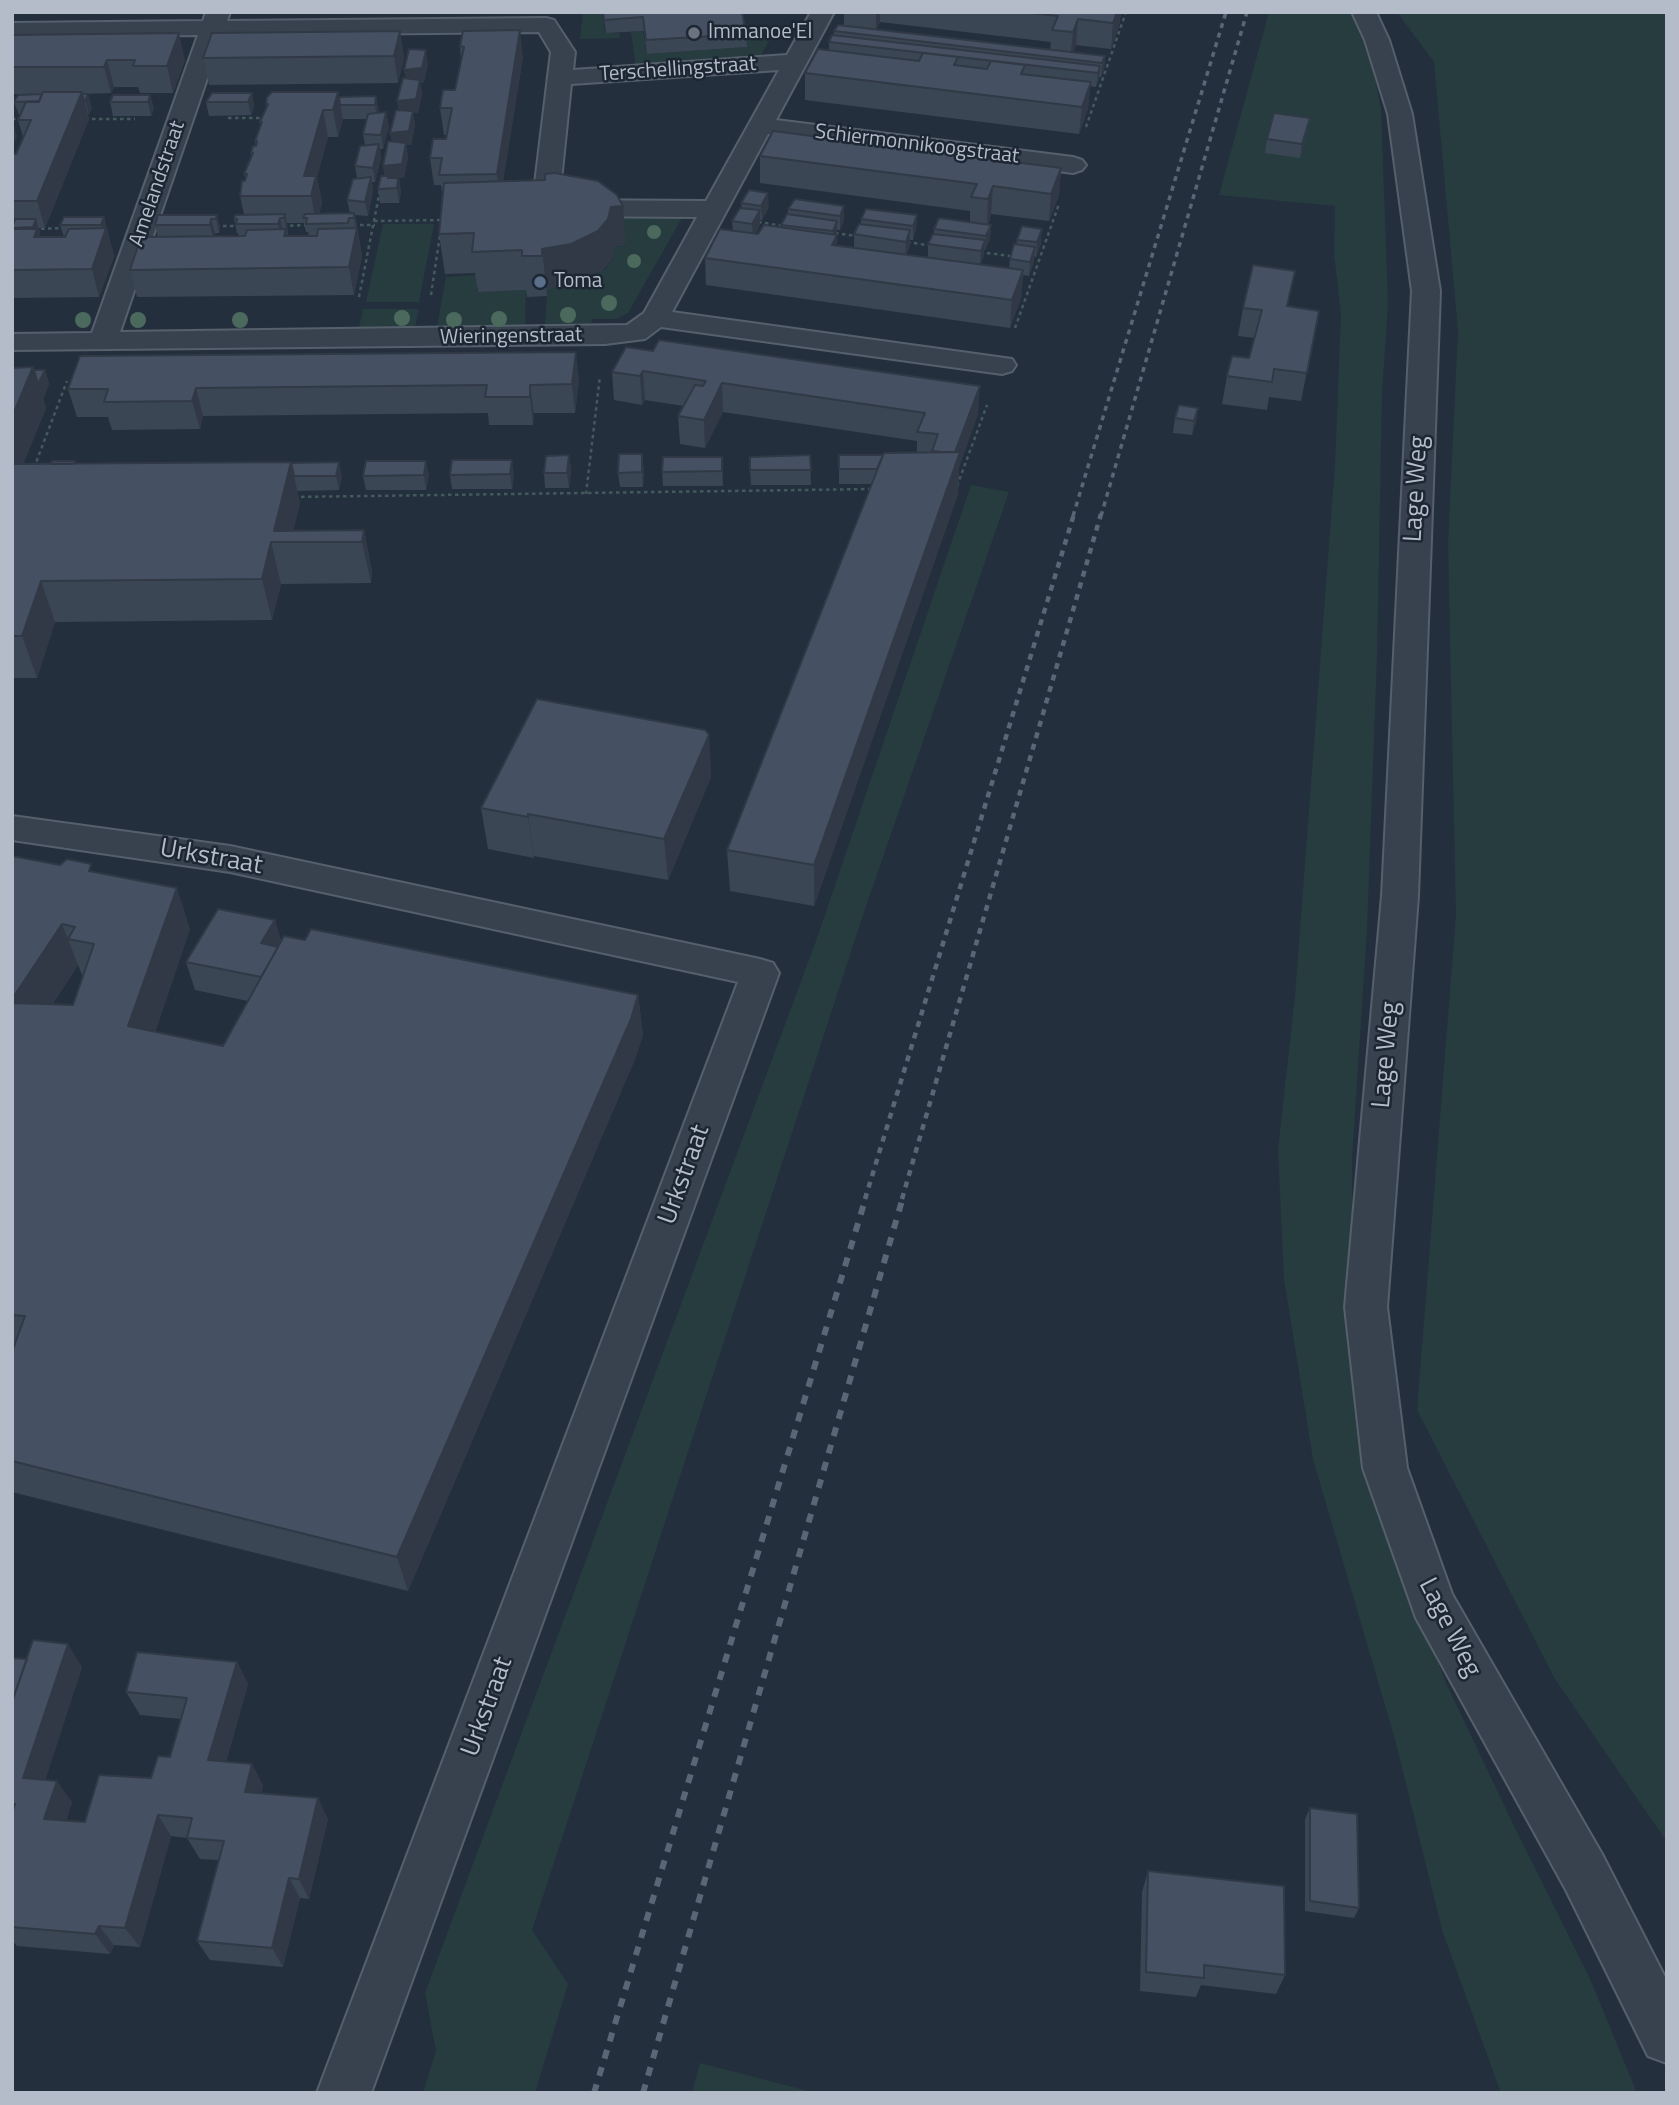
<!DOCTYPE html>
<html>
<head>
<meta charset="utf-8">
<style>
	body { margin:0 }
	#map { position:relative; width:1679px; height:2105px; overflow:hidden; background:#242f3e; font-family:"Titillium Web",sans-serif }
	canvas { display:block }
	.frame { position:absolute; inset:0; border:14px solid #b4bcc9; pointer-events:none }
</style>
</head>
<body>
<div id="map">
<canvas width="1679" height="2105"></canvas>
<div class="frame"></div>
</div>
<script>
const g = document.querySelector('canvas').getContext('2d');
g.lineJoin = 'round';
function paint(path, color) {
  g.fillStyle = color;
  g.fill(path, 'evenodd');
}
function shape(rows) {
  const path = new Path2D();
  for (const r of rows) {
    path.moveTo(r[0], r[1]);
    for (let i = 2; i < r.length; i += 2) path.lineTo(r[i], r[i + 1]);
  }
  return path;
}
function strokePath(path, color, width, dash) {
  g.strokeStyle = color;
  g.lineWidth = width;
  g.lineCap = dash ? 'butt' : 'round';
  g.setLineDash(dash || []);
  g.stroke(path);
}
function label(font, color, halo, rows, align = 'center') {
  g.font = font + ' "Titillium Web",sans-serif';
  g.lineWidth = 5;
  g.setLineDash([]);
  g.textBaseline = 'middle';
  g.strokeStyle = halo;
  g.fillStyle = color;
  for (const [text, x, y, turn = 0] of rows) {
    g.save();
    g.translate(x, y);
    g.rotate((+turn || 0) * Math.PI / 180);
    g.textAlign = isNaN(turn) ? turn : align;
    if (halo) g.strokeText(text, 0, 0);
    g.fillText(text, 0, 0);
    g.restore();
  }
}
const green = shape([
	[583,12,602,12,605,33,619,33,620,38,580,39],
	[1269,12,1353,12,1370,50,1381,109,1388,304,1382,393,1377,655,1367,929,1352,1159,1352,1304,1385,1523,1446,1683,1514,1826,1591,1981,1637,2093,1501,2093,1443,1933,1394,1736,1313,1459,1284,1279,1278,1150,1295,996,1335,465,1341,315,1334,253,1335,206,1219,195],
	[1397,12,1667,12,1667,1842,1555,1679,1417,1410,1456,915,1448,544,1458,331,1434,62],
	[776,29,758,60,636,68,631,32,643,31,647,54,747,47,744,31],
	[682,218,628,313,616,319,592,319,591,325,545,326,547,289,590,279,605,269,612,260,614,247,626,246,624,238,595,219],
	[383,224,434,224,419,302,366,302],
	[478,275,477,292,526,290,525,326,437,327,446,277],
	[363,309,419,309,415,327,359,327],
	[971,485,1009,492,864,912,532,1930,568,1984,535,2093,423,2093,436,2051,425,1993,816,941],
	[700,2063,816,2093,692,2093]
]);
const path = shape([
	[228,118,265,118],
	[12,119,23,119],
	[85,119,135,119],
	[1086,127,1126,12],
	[374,221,443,220],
	[758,222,784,226],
	[353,225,375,225],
	[216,226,239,226],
	[283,226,309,225],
	[34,229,67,228],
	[835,233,857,236],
	[907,242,933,246],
	[980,252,1017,257],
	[431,295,440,235],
	[359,297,380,190],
	[1015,328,1059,204],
	[34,468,67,381],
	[957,486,987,405],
	[586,494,600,376],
	[294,497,873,489]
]);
const minor = shape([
	[206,12,230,12,227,21,546,18,554,20,575,52,573,70,787,55,811,12,834,12,776,120,1073,157,1082,160,1086,165,1082,170,1073,173,768,134,672,312,1012,359,1016,365,1012,371,1002,374,661,327,645,339,605,344,12,350,12,334,92,333,198,35,12,37,12,23,203,21,206,12],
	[539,32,551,52,532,208,536,214,545,216,697,217,644,313,627,325,120,332,222,35,539,32],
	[779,70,706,201,559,200,571,84,779,70],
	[1352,12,1376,12,1389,40,1412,114,1440,291,1418,896,1387,1307,1407,1468,1452,1594,1602,1854,1667,1981,1667,2063,1648,2056,1566,1890,1416,1618,1363,1468,1345,1307,1382,896,1412,291,1388,114,1365,40,1352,12],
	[12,816,230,846,760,959,773,963,779,973,371,2093,317,2093,738,982,230,872,12,840,12,816]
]);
const railFar2 = shape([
	[1073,516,1226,12],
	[1101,516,1247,12]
]);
const railFar1 = shape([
	[865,1199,1074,514],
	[902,1199,1101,514]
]);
const rail = shape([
	[594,2093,866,1197],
	[643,2093,903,1197]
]);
const trees = [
	[654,232,7],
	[634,261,7],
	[609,303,8],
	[568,315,8],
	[402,318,8],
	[499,319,8],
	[83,320,8],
	[138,320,8],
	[240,320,8],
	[454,320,8]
];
const wall = shape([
	[603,12,742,12,746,34,747,47,647,54,644,31,606,33],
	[844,12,1121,12,1119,26,1111,49,1076,45,1073,52,1105,56,1104,70,1101,77,1099,77,1096,87,1090,86,1088,109,1079,134,805,100,805,73,829,50,829,42,834,35,834,31,844,25],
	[880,22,1051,42,1050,50,876,29],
	[400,31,404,58,398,83,209,85,203,58],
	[12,35,185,60,173,93,140,93,138,87,114,87,111,93,82,94,92,108,88,115,89,119,45,228,39,228,40,233,39,236,40,237,64,237,60,225,104,217,114,256,99,297,12,298,12,154,16,154,23,137,18,120,20,115,19,115,14,102,43,94,12,94],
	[460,46,523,57,503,181,626,245,614,247,612,259,602,271,575,284,547,289,547,296,527,297,526,290,478,292,475,273,445,274,439,234,443,199,441,185,434,185,430,158,446,139,446,135,444,135,440,108,455,90,461,59],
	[428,64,424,82,420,83,422,94,418,113,413,113,415,125,411,145,406,145,408,157,404,178,399,178,401,192,399,203,380,203,378,189,385,176,383,166,392,142,399,110,397,101,406,79],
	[252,93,254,107,251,115,209,116,206,102],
	[150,95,154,109,151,116,113,116,110,102],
	[376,96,378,113,386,112,389,126,383,149,380,149,381,158,375,182,372,182,373,191,368,216,355,215,362,256,354,295,137,297,130,270,158,237,155,225,217,215,220,229,219,233,215,233,214,237,239,237,238,233,237,233,234,219,244,214,240,196,246,180,244,174,251,158,251,153,256,146,255,141,261,126,260,122,267,107,266,104,339,97],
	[343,119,367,119,363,134,365,145,355,166,357,178,347,200,350,213,319,214,322,203,317,177,328,137,338,137],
	[287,223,304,223,306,232,308,232,309,236,288,236],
	[1310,118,1307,132,1300,158,1265,153,1267,139],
	[760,156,1061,168,1059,195,1049,221,991,214,988,225,991,225,990,239,985,250,984,250,984,255,980,265,1009,269,1010,259,1016,245,1017,240,1041,243,1036,257,1034,256,1034,261,1029,276,1023,275,1021,298,1010,328,706,285,705,258,733,231,732,221,742,208,741,203,769,207,762,220,760,220,760,225,755,234,758,234,781,227,781,225,788,214,788,209,844,206,844,220,840,230,837,230,837,245,854,247,854,234,861,224,861,219,917,215,916,229,913,240,910,240,910,245,906,255,928,257,928,244,934,234,934,229,970,222,970,211,760,183],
	[1288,307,1319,311,1301,401,1269,397,1267,410,1222,404,1227,376,1249,358,1254,338,1238,336,1243,308],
	[626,347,978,414,959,467,958,494,814,906,730,891,727,850,872,484,839,484,839,455,883,455,917,453,917,441,723,412,705,448,680,444,678,416,684,406,645,400,642,405,614,400,612,372],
	[12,368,45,370,49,384,43,399,46,408,23,464,51,464,75,461,76,464,342,476,339,490,297,491,300,503,293,531,364,530,372,572,371,583,281,584,272,620,55,622,37,678,12,678],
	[579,380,575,413,534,413,533,425,489,425,488,413,203,416,200,429,112,430,108,417,77,417,68,389],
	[1198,408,1196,422,1192,435,1173,433,1175,418],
	[569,455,571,470,569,488,545,488,544,473],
	[810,455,811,485,751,485,750,470],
	[722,457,723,486,663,486,662,472],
	[644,469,643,487,620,487,618,473],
	[514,474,512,489,452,489,450,475],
	[429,475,426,490,366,490,363,476],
	[709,735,711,777,668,880,534,856,534,858,488,849,481,808],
	[12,856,94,872,190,929,155,1032,223,1046,248,1001,195,990,186,962,275,920,281,941,305,940,638,995,643,1035,635,1059,408,1591,12,1492],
	[78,965,83,977,73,1005,52,1005],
	[12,1658,82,1667,45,1780,72,1802,66,1821,85,1822,151,1778,170,1757,181,1719,140,1715,126,1692,237,1662,248,1684,226,1762,252,1764,263,1786,261,1793,328,1819,309,1899,300,1898,283,1967,210,1960,197,1941,219,1860,200,1859,187,1838,171,1836,140,1947,114,1945,110,1954,17,1946,12,1940],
	[1310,1808,1359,1908,1354,1918,1305,1911,1305,1819],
	[1148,1871,1285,1975,1276,1994,1201,1985,1196,1997,1140,1991,1142,1892]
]);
const shadedWall = shape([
	[876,12,880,12,880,22,876,30],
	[1117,12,1121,12,1119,26,1111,49,1113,23],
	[1078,19,1076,45,1070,59,1073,32],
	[520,30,523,57,500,201,497,174],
	[400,31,404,58,398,83,394,56],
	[179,33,185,60,173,93,167,66],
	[426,50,428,64,424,82,420,83,422,94,418,113,413,113,415,125,411,145,406,145,408,157,404,178,399,178,401,192,399,203,397,188,385,180,383,166,393,147,390,133,400,114,397,101,407,84,404,70],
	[1105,56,1104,70,1101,77,1102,63],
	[107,60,114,87,111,93,104,67],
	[1100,66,1099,80,1096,87,1098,73],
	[1091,82,1088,109,1079,134,1082,107],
	[82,92,89,119,45,228,37,201],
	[338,92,343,119,338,137,333,110],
	[252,93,254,107,251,115,248,102],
	[88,94,92,108,89,115,85,101],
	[150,95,154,109,151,116,148,102],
	[376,96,379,110,377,119,375,105],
	[323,110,328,137,317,177,322,203,316,223,311,196,304,176],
	[386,112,389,126,383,149,381,135],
	[1310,118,1307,132,1300,158,1302,144],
	[13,123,17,136,12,148,12,124],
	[379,144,381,158,375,182,373,168],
	[1061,168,1059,195,1049,221,1051,194],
	[371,177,373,191,368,216,365,202],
	[993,186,991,214,987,226,988,199],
	[768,193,769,207,762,220,761,206],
	[623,206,626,245,614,247,612,259,602,271,575,284,547,289,547,296,542,249,611,207],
	[844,206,844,220,840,230,840,216],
	[760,210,760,225,753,238,752,224],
	[354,213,357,228,356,232,354,218],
	[285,214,288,228,287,232,292,257,284,236,286,229,284,218],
	[217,215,220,229,219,233,216,219],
	[917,215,916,229,913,240,913,226],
	[104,217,114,256,99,297,92,269,104,235,101,225],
	[280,218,283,232,281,238,278,224],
	[36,219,40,233,39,236,46,257,34,237,35,234,33,227],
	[211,219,215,233,213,239,210,225],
	[837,221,837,263,832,272,833,231],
	[991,225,990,239,985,250,986,236],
	[357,228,362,256,354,295,349,267],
	[1042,229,1041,243,1036,257,1037,242],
	[910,230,910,245,905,256,906,242],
	[985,240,984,255,980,266,981,251],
	[1035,247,1034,261,1029,276,1030,262],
	[1023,270,1021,298,1010,328,1012,300],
	[576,352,579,380,575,413,572,384],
	[33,367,38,384,45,370,49,384,43,399,46,408,12,492,12,417],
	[643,371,645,400,642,405,640,376],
	[722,383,723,412,705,448,704,420],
	[530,385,534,413,533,425,530,397],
	[980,386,978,414,959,467,958,494,814,906,814,865,955,455],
	[196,388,203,416,200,429,192,401],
	[1198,408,1196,422,1192,435,1194,421],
	[642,454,644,469,643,487,642,472],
	[569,455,571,470,569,488,567,473],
	[512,460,514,474,512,489,510,474],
	[426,461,429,475,426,490,424,475],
	[291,462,300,503,291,542,274,531],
	[339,462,342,476,339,490,336,476],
	[364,530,372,572,371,583,362,542],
	[271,542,281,584,272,620,262,579],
	[41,581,55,622,37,678,22,636],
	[709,735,711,777,668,880,664,839],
	[528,814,534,856,534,858,528,817],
	[177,888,190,929,144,1066,128,1026],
	[275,920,283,949,261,943],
	[62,924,78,965,27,1043,12,1009,12,999],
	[638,995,643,1035,635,1059,408,1591,397,1557],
	[68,1644,82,1667,39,1800,23,1778],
	[237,1662,248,1684,220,1782,208,1760],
	[252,1764,263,1786,257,1813,245,1792],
	[57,1781,72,1802,59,1840,44,1819],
	[318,1798,328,1819,309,1899,299,1879],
	[158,1815,171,1836,140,1947,125,1928],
	[289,1878,300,1898,283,1967,272,1948],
	[99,1926,114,1945,110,1954,95,1934]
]);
const building = shape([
	[603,12,742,12,746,34,646,40,643,17,604,20,603,12],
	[1022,12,1117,12,1113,23,1078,19,1073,32,1052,30,1058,16,1022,12],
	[838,25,1105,56,1102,63,834,31,838,25],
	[520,30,497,174,439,175,442,158,430,158,433,139,446,139,452,108,440,108,443,90,455,90,464,47,460,46,463,31,520,30],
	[400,31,394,56,203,58,212,33,400,31],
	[179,33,167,66,133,66,135,60,107,60,104,67,12,67,12,35,179,33],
	[832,35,1100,66,1098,73,829,42,832,35],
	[409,49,426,50,422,68,404,70,409,49],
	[818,49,919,61,923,53,958,57,954,65,987,69,991,61,1025,65,1021,74,1091,82,1082,107,805,73,818,49],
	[403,78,420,80,416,99,397,101,403,78],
	[43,92,82,92,37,201,12,201,12,154,16,154,31,120,18,120,26,102,39,102,43,92],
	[272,92,338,92,333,110,323,110,304,176,316,176,311,196,240,196,242,181,245,181,247,174,244,174,253,153,251,153,253,146,256,146,257,141,255,141,262,122,260,122,268,104,266,104,267,97,272,92],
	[212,93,252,93,248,102,206,102,212,93],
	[42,94,39,101,14,102,18,95,42,94],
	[82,94,88,94,85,101,84,101,82,94],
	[113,95,150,95,148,102,110,102,113,95],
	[376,96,375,105,340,105,339,97,376,96],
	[396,110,413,111,409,131,390,133,396,110],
	[386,112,381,135,363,134,368,114,386,112],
	[1274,113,1310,118,1302,144,1267,139,1274,113],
	[773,131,1061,168,1051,194,993,186,988,199,971,197,977,184,760,156,773,131],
	[388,141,406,143,402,164,383,166,388,141],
	[379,144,373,168,355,166,360,146,379,144],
	[555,173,598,181,617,195,623,206,611,207,608,219,598,231,571,244,542,249,542,256,522,256,522,250,472,252,474,233,439,234,444,183,545,180,545,174,555,173],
	[381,176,388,176,388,178,398,178,397,188,378,189,381,176],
	[371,177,365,202,347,200,353,179,371,177],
	[749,190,768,193,761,206,741,203,749,190],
	[795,199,844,206,840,216,788,209,795,199],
	[740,208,760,210,752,224,732,221,740,208],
	[866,209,917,215,913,226,861,219,866,209],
	[354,213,354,218,349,218,348,223,306,224,307,218,303,218,305,214,354,213],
	[285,214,284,218,280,218,278,224,236,224,237,219,234,219,235,215,285,214],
	[787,214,837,221,833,231,781,225,787,214],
	[158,215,217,215,216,219,211,219,210,225,155,225,158,215],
	[64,217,104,217,101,225,60,225,64,217],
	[939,218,991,225,986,236,934,229,939,218],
	[15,219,36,219,33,227,12,228,15,219],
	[859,224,910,230,906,242,854,234,859,224],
	[764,225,837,235,832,245,1023,270,1012,300,705,258,720,229,758,234,764,225],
	[1022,226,1042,229,1037,242,1017,240,1022,226],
	[106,228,92,269,12,270,12,229,37,229,34,237,65,237,69,229,106,228],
	[357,228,349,267,130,270,141,237,245,236,247,230,286,229,284,236,317,236,318,229,357,228],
	[933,234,985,240,981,251,928,244,933,234],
	[1014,244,1035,247,1030,262,1010,259,1014,244],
	[1253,265,1295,271,1287,306,1319,311,1307,373,1274,369,1272,382,1227,376,1232,356,1249,358,1262,310,1243,308,1253,265],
	[659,340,980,386,955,452,941,452,932,451,938,434,917,432,925,413,722,383,704,420,678,416,695,385,703,386,706,381,643,371,640,376,612,372,626,347,653,351,659,340],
	[576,352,572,384,530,385,530,397,485,397,487,385,196,388,192,401,104,402,108,389,68,389,80,356,576,352],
	[33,367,12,417,12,368,33,367],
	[34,370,45,370,38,384,34,370],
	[1179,405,1198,408,1194,421,1175,418,1179,405],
	[960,452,814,865,727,850,884,453,960,452],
	[619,454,642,454,642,472,618,473,619,454],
	[569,455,567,473,544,473,546,456,569,455],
	[810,455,811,470,750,470,750,457,810,455],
	[839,455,883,455,877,469,839,469,839,455],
	[663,457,722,457,722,471,662,472,663,457],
	[452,460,512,460,510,474,450,475,452,460],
	[52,461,75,461,74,464,51,464,52,461],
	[366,461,426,461,424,475,363,476,366,461],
	[291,462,274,531,364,530,362,542,271,542,262,579,41,581,22,636,12,636,12,464,291,462],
	[339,462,336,476,294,476,291,463,339,462],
	[537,699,705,730,709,735,664,839,528,814,528,817,481,808,537,699],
	[12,856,60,865,67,859,91,864,89,871,177,888,128,1026,223,1046,284,936,305,940,311,929,638,995,631,1019,397,1557,12,1461,12,1352,25,1316,12,1315,12,1003,73,1005,94,944,68,939,75,927,62,924,12,999,12,856],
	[218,909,275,920,261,943,278,947,261,977,186,962,218,909],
	[33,1640,68,1644,23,1778,57,1781,44,1819,85,1822,99,1775,151,1778,158,1756,170,1757,187,1698,126,1692,137,1652,237,1662,208,1760,252,1764,245,1792,318,1798,299,1879,289,1878,272,1948,197,1941,224,1841,187,1838,192,1818,158,1815,125,1928,99,1926,95,1934,12,1927,12,1813,15,1804,12,1804,12,1702,33,1640],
	[12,1658,27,1659,12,1702,12,1658],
	[1310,1808,1357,1814,1359,1908,1310,1901,1310,1808],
	[1148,1871,1284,1886,1285,1975,1204,1965,1204,1978,1146,1972,1148,1871]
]);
const markers = [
	[694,33,7,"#6b7280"],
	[540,282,7,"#5c6f8a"]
];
const farPoinames = [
	["Immanoe'El",708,33],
	["Toma",554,282]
];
const farStreetnames = [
	["Terschellingstraat",678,70,-4],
	["Schiermonnikoogstraat",917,145,7],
	["Amelandstraat",158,184,-71],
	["Wieringenstraat",511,337,-1]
];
const streetNames = [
	["Lage Weg",1417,489,-87],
	["Urkstraat",211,858,10],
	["Lage Weg",1387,1055,-85],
	["Urkstraat",685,1175,-70],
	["Lage Weg",1449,1628,63],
	["Urkstraat",488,1707,-70]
];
paint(green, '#263c3f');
strokePath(minor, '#565f6c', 4);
strokePath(path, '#44595c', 2.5, [3.5, 3.5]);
paint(minor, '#38414e');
strokePath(railFar2, '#5a6575', 3.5, [5, 5]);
strokePath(railFar1, '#5a6575', 4.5, [6, 6]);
strokePath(rail, '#5a6575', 6, [9, 9]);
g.fillStyle = '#4b6a5d';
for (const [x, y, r] of trees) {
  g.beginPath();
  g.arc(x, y, r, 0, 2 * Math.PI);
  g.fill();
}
paint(wall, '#3b4654');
paint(shadedWall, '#303945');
paint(building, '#455162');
strokePath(building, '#303945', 2);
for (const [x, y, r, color] of markers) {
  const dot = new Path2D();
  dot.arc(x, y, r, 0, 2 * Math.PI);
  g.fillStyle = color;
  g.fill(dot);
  strokePath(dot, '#1d2633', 2.5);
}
label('21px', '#b4bcc9', '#1d2633', farPoinames, 'left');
label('21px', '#b4bcc9', '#1d2633', farStreetnames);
label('26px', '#b4bcc9', '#1d2633', streetNames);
</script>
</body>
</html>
